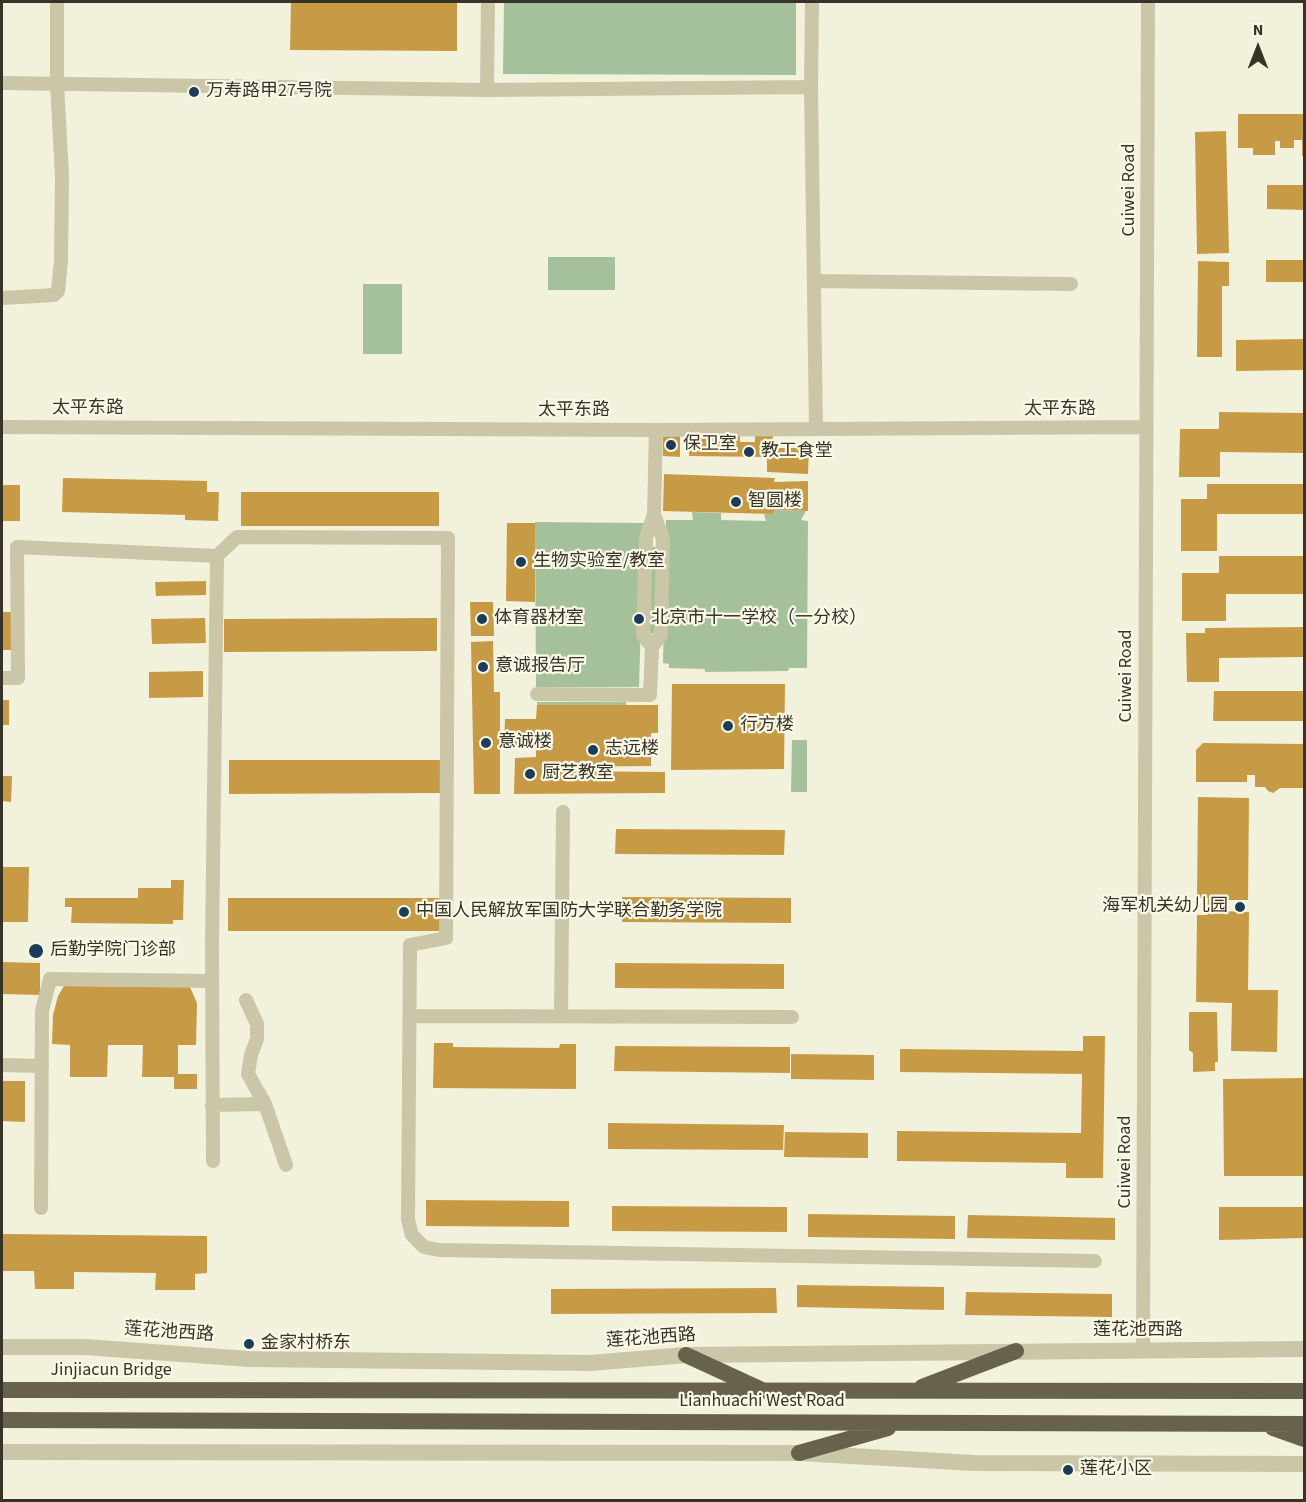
<!DOCTYPE html>
<html>
<head>
<meta charset="utf-8">
<style>
	body { margin:0 }
	#map { position:relative; width:1306px; height:1502px; overflow:hidden; background:#f2f1db; font-family:"Source Sans 3",sans-serif }
	canvas { display:block }
	.frame { position:absolute; inset:0; border:3px solid #373328; pointer-events:none }
	.north { position:absolute; left:1228px; top:18px; width:60px; height:60px; -webkit-text-stroke:4px #faf9e8; paint-order:stroke; rotate:0deg; font-size:16px; font-weight:700; line-height:24px; text-align:center; color:#373328 }
	.north::after { content:''; display:block; margin:auto; width:21px; height:27px; background:#373328; clip-path:polygon(50% 0,100% 100%,50% 72%,0 100%) }
</style>
</head>
<body>
<div id="map">
<canvas width="1306" height="1502"></canvas>
<div class="frame"></div>
<div class="north">N</div>
</div>
<script>
const g = document.querySelector('canvas').getContext('2d');
g.lineJoin = 'round';
function paint(path, color) {
  g.fillStyle = color;
  g.fill(path, 'evenodd');
}
function shape(rows) {
  const path = new Path2D();
  for (const r of rows) {
    path.moveTo(r[0], r[1]);
    for (let i = 2; i < r.length; i += 2) path.lineTo(r[i], r[i + 1]);
  }
  return path;
}
function strokePath(path, color, width, dash) {
  g.strokeStyle = color;
  g.lineWidth = width;
  g.lineCap = dash ? 'butt' : 'round';
  g.setLineDash(dash || []);
  g.stroke(path);
}
function label(font, color, halo, rows, align = 'center') {
  g.font = font + ' "Source Sans 3","Noto Sans SC",sans-serif';
  g.lineWidth = 4.5;
  g.setLineDash([]);
  g.textBaseline = 'middle';
  g.strokeStyle = halo;
  g.fillStyle = color;
  for (const [text, x, y, turn = 0] of rows) {
    g.save();
    g.translate(x, y);
    g.rotate((+turn || 0) * Math.PI / 180);
    g.textAlign = isNaN(turn) ? turn : align;
    if (halo) g.strokeText(text, 0, 0);
    g.fillText(text, 0, 0);
    g.restore();
  }
}
const green = shape([
	[504,2,796,2,796,75,503,74],
	[548,257,615,257,615,290,548,290],
	[363,284,402,284,402,354,363,354],
	[775,510,806,511,801,520,808,521,807,668,789,668,788,671,705,672,705,669,669,668,669,664,663,663,666,520,693,520,692,512,721,513,721,520,766,521,764,514,773,514],
	[535,522,644,523,639,687,536,687],
	[649,547,659,547,657,630,652,634,646,630],
	[537,702,626,702,626,705,537,705],
	[792,740,807,740,807,792,791,792]
]);
const building = shape([
	[291,2,457,2,457,51,290,50],
	[1238,114,1304,114,1304,156,1302,156,1302,140,1294,140,1294,148,1280,148,1280,141,1275,141,1275,155,1253,155,1253,148,1238,148],
	[1226,131,1229,253,1197,254,1195,132],
	[1267,185,1304,185,1304,210,1267,209],
	[1266,260,1304,260,1304,282,1266,282],
	[1198,261,1229,262,1229,286,1222,286,1222,357,1197,357],
	[1304,339,1304,370,1236,371,1236,340],
	[1219,412,1304,413,1304,453,1220,452,1220,477,1179,477,1180,429,1219,429],
	[663,434,680,434,680,457,663,456],
	[689,434,740,434,740,442,755,442,755,434,773,434,773,448,809,448,808,474,767,472,767,457,689,456],
	[664,474,775,478,774,482,808,481,808,511,775,510,773,514,663,511],
	[63,478,207,481,207,492,219,492,218,521,185,520,185,515,62,512],
	[1207,484,1304,484,1304,514,1217,514,1217,551,1181,551,1181,499,1207,499],
	[2,485,20,485,20,521,2,521],
	[241,492,439,492,439,526,241,526],
	[507,523,535,523,535,602,506,601],
	[1219,556,1304,556,1304,594,1226,594,1226,621,1182,621,1182,573,1219,573],
	[206,581,206,595,156,596,155,582],
	[470,602,493,602,494,636,471,636],
	[2,612,14,612,14,650,2,650],
	[205,618,206,643,152,644,151,619],
	[437,618,437,651,224,652,224,619],
	[1304,627,1304,657,1219,658,1219,682,1187,682,1186,633,1205,633,1205,628],
	[493,641,494,692,500,692,500,794,474,794,471,642],
	[203,671,203,697,149,698,149,672],
	[672,684,785,684,784,769,671,770],
	[1214,691,1304,691,1304,721,1213,721],
	[2,700,9,700,9,725,2,725],
	[537,705,658,705,658,733,651,733,651,766,546,767,547,771,665,772,665,793,514,794,515,758,536,757,536,748,504,747,505,719,536,719],
	[1203,743,1304,744,1304,788,1280,788,1273,793,1268,791,1265,787,1255,787,1255,775,1247,775,1247,782,1196,782,1196,750],
	[229,760,442,760,442,793,229,794],
	[2,776,12,776,11,802,2,801],
	[1198,797,1249,798,1248,900,1220,900,1220,911,1249,912,1248,990,1278,990,1277,1052,1231,1051,1232,1003,1196,1002,1197,915,1207,915,1208,898,1197,898],
	[616,829,785,830,784,855,615,854],
	[2,867,29,867,28,922,2,922],
	[171,880,184,880,183,920,173,920,173,924,71,923,72,907,65,907,65,898,138,898,138,888,171,888],
	[622,897,791,898,791,923,622,922],
	[228,898,441,898,441,931,228,931],
	[2,962,40,963,40,995,2,994],
	[615,963,784,964,784,989,615,988],
	[64,986,190,987,197,1003,196,1045,178,1045,178,1074,197,1074,197,1089,174,1089,174,1077,142,1077,143,1045,108,1045,107,1077,70,1077,70,1045,52,1044,53,1015,58,996],
	[1189,1012,1217,1012,1218,1062,1215,1062,1215,1071,1193,1072,1193,1053,1189,1050],
	[1083,1036,1105,1036,1103,1178,1066,1178,1066,1163,897,1161,897,1131,1081,1133,1082,1074,900,1072,900,1049,1083,1051],
	[434,1043,453,1043,453,1047,559,1048,560,1044,576,1044,576,1089,433,1088],
	[615,1046,790,1047,790,1073,614,1071],
	[791,1054,874,1055,874,1080,791,1079],
	[1304,1078,1304,1176,1224,1176,1223,1079],
	[2,1081,25,1081,25,1122,2,1121],
	[608,1123,784,1125,783,1150,608,1149],
	[785,1132,868,1133,868,1158,784,1157],
	[426,1200,569,1201,569,1227,426,1226],
	[612,1206,787,1207,787,1232,612,1231],
	[1219,1207,1304,1207,1304,1238,1219,1240],
	[808,1214,955,1216,955,1239,808,1237],
	[968,1215,1115,1218,1115,1240,967,1238],
	[2,1234,207,1236,207,1273,195,1274,195,1290,155,1290,156,1273,74,1272,74,1289,35,1289,34,1271,2,1271],
	[797,1285,944,1287,944,1310,797,1307],
	[776,1288,777,1313,551,1314,551,1289],
	[966,1292,1112,1294,1112,1317,965,1315]
]);
const minor = shape([
	[812,2,811,87,816,429],
	[2,83,487,90,811,87],
	[487,90,488,2],
	[814,281,1071,284],
	[2,298,54,295,58,291,61,260,62,176,57,84,57,2],
	[2,427,656,430,1146,427],
	[652,647,643,635,646,538,654,514],
	[2,678,18,678,17,547,217,556],
	[537,694,650,695,652,647,661,635,661,629,663,539,654,514,656,430],
	[246,1000,257,1024,257,1039,251,1055,248,1074,265,1104,286,1165],
	[410,1016,792,1017],
	[561,1016,563,812],
	[2,1065,42,1066],
	[212,1105,265,1104],
	[213,1161,212,947,217,556,237,537,448,538,446,938,410,945,408,1220,412,1235,424,1247,439,1250,1095,1261],
	[41,1208,42,1011,50,979,212,981],
	[1143,1350,1148,2]
]);
const tertiary = shape([
	[2,1347,85,1347,249,1359,590,1363,686,1355,1304,1349],
	[2,1452,799,1453,974,1463,1304,1464]
]);
const trunk = shape([
	[686,1355,760,1389],
	[922,1387,1016,1351],
	[2,1390,1304,1391],
	[2,1420,1304,1424],
	[1273,1428,1304,1439],
	[799,1453,888,1428]
]);
const markers = [
	[194,92,6,"#1d3c59"],
	[671,445,6,"#1d3c59"],
	[749,452,6,"#1d3c59"],
	[736,502,6,"#1d3c59"],
	[521,562,6,"#1d3c59"],
	[482,619,6,"#1d3c59"],
	[639,619,6,"#1d3c59"],
	[483,667,6,"#1d3c59"],
	[728,726,6,"#1d3c59"],
	[486,743,6,"#1d3c59"],
	[593,750,6,"#1d3c59"],
	[530,774,6,"#1d3c59"],
	[1240,907,6,"#1d3c59"],
	[404,912,6,"#1d3c59"],
	[36,951,8,"#1d3c59"],
	[249,1344,6,"#1d3c59"],
	[1068,1470,6,"#1d3c59"]
];
const poiNames = [
	["万寿路甲27号院",206,92],
	["保卫室",683,445],
	["教工食堂",761,452],
	["智圆楼",748,502],
	["生物实验室/教室",533,562],
	["体育器材室",494,619],
	["北京市十一学校（一分校）",651,619],
	["意诚报告厅",495,667],
	["行方楼",740,726],
	["意诚楼",498,743],
	["志远楼",605,750],
	["厨艺教室",542,774],
	["海军机关幼儿园",1228,907,"right"],
	["中国人民解放军国防大学联合勤务学院",416,912],
	["后勤学院门诊部",50,951],
	["金家村桥东",261,1344],
	["莲花小区",1080,1470]
];
const streetNames = [
	["Cuiwei Road",1130,190,-90],
	["太平东路",88,409],
	["太平东路",1060,410],
	["太平东路",574,411],
	["Cuiwei Road",1127,676,-90],
	["Cuiwei Road",1126,1162,-90],
	["莲花池西路",1138,1331],
	["莲花池西路",169,1333,4],
	["莲花池西路",651,1339,-4],
	["Jinjiacun Bridge",111,1371],
	["Lianhuachi West Road",762,1402]
];
paint(green, '#a5c19b');
paint(building, '#c79b45');
strokePath(minor, '#cac6a7', 14);
strokePath(tertiary, '#cac6a7', 16);
strokePath(trunk, '#68614c', 16);
for (const [x, y, r, color] of markers) {
  const dot = new Path2D();
  dot.arc(x, y, r, 0, 2 * Math.PI);
  g.fillStyle = color;
  g.fill(dot);
  strokePath(dot, '#faf9e8', 2);
}
label('18px', '#373328', '#faf9e8', poiNames, 'left');
label('18px', '#373328', '#faf9e8', streetNames);
</script>
</body>
</html>
